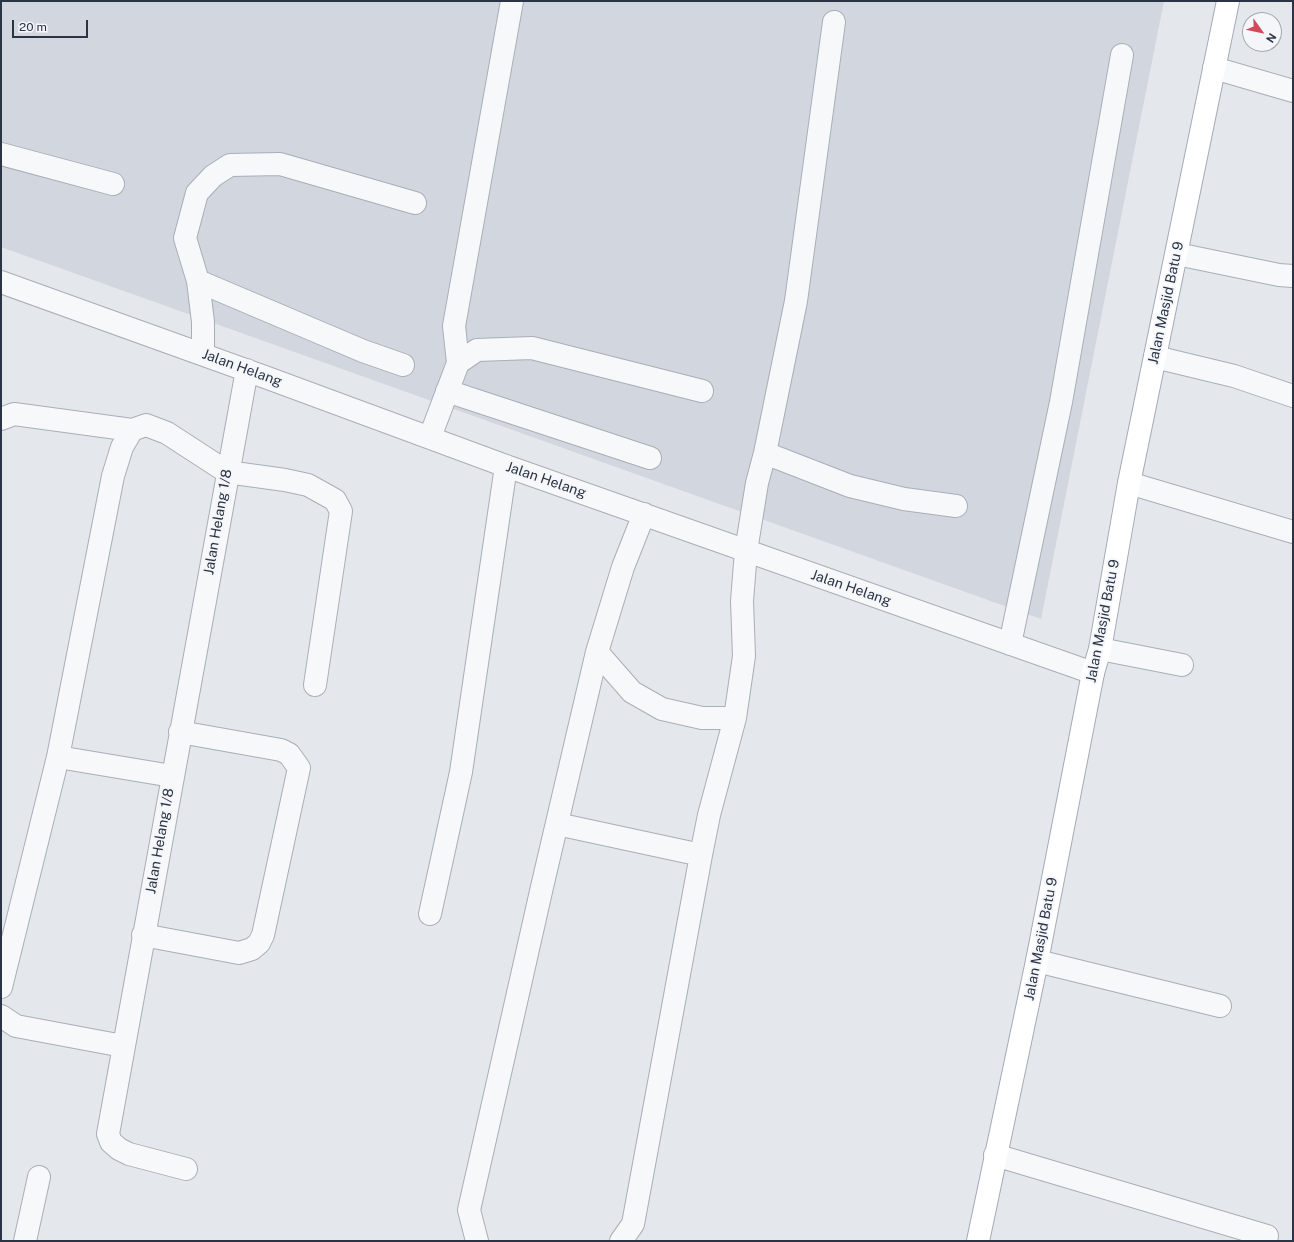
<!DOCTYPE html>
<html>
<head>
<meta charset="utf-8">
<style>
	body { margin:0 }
	#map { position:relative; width:1294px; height:1242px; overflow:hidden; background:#e4e7ec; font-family:"Public Sans",sans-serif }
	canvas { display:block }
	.frame { position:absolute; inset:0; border:2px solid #2b3445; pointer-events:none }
	.north { position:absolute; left:1242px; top:12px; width:40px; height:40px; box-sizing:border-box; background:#f4f6f9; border:1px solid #a4a8b1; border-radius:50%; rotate:123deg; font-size:11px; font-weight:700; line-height:16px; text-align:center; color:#2b3445 }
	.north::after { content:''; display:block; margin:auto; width:14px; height:18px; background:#d1495b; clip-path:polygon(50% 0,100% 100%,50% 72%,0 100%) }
	.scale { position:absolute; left:12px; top:20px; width:76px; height:18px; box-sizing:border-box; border:2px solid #2b3445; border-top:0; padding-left:5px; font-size:12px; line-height:14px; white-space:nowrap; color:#2b3445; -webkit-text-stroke:3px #f4f6f9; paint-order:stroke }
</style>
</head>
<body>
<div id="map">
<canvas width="1294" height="1242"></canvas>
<div class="frame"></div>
<div class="north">N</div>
<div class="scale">20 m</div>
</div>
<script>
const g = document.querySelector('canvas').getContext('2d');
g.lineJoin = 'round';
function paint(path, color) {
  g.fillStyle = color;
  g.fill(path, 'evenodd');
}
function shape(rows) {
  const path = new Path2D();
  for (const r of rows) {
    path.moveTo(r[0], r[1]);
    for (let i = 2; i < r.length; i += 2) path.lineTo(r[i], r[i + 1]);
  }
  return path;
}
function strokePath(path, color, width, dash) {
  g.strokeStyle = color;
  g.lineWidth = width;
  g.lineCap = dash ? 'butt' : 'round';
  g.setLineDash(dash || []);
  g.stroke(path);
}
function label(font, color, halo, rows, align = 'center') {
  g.font = font + ' "Public Sans",sans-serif';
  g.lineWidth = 4;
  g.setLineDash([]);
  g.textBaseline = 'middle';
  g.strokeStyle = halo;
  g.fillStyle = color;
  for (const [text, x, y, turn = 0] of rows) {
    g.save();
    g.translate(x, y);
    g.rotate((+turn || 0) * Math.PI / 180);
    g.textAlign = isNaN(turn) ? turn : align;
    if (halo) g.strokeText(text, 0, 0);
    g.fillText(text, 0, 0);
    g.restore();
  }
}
const built = shape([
	[1,1,1164,1,1041,619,1,247]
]);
const minor = shape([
	[1214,68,1293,91],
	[1,154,113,184],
	[1177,254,1279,275,1293,276],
	[198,281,363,351,403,365],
	[1,282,265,377,506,466,1093,673],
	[203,354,203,322,198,281,185,238,197,193,213,176,230,165,280,164,415,203],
	[1155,357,1234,376,1293,396],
	[458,363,477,350,532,348,702,391],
	[447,391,650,458],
	[1,419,14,414,132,430],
	[430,437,458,363,454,326,512,1],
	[765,453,850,486,904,499,956,506],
	[1129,483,1293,532],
	[1010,644,1061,402,1122,55],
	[1100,649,1182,665],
	[597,652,632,692,662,709,702,718,735,718],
	[58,757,172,776],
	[557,824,701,855],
	[430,914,461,772,506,466],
	[143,935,239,953,252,949,259,943,263,935,299,768,289,754,281,750,180,732],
	[1037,961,1220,1006],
	[1,987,58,757,113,476,122,447,132,430,146,425,167,433,227,472,285,480,308,485,335,500,341,511,315,685],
	[1,1016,16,1026,123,1046],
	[995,1155,1267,1236],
	[186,1169,129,1154,119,1149,111,1142,108,1134,247,370],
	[25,1241,39,1177],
	[477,1241,469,1210,542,887,597,652,623,567,644,514],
	[621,1241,633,1224,701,855,709,815,735,718,744,656,742,601,746,551,757,483,765,453,796,301,834,22]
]);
const major = shape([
	[978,1241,1037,961,1093,673,1100,649,1129,483,1228,1]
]);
const streetNames = [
	["Jalan Masjid Batu 9",1166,303,-78],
	["Jalan Helang",242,368,20],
	["Jalan Helang",546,480,19],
	["Jalan Helang 1/8",218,522,-80],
	["Jalan Helang",851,588,19],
	["Jalan Masjid Batu 9",1103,621,-79],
	["Jalan Helang 1/8",160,841,-80],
	["Jalan Masjid Batu 9",1041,939,-79]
];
paint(built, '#d2d6de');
strokePath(minor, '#a9aeb7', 24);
strokePath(major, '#a3abb8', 24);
strokePath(minor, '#f7f8fa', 22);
strokePath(major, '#fff', 22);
label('14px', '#2b3445', '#f4f6f9', streetNames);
</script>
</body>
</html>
